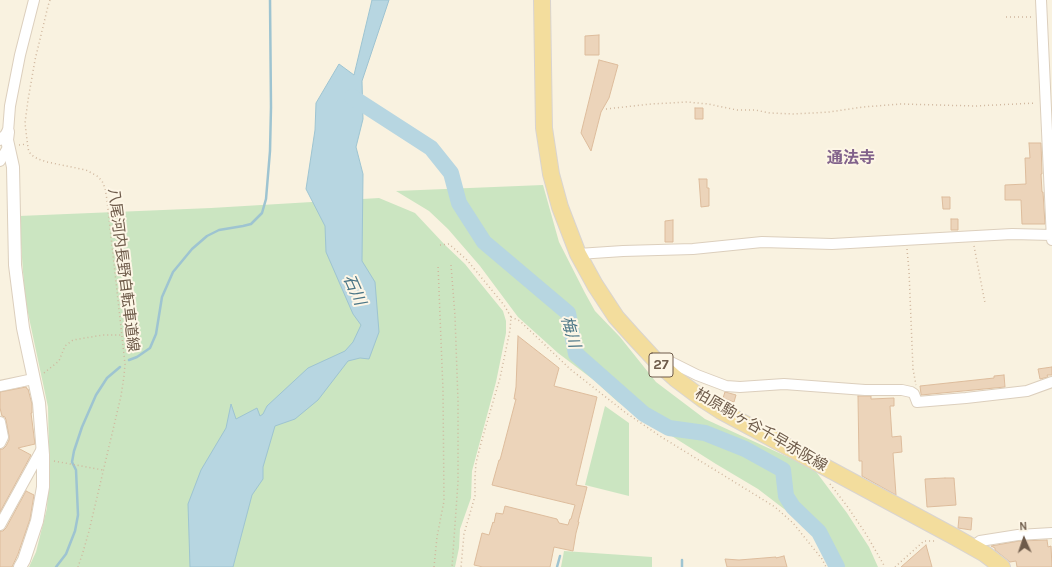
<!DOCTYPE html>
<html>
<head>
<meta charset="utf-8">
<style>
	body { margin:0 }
	#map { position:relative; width:1052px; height:567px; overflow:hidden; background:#f9f2e0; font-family:Karla,sans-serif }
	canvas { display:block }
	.north { position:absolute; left:1004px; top:519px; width:40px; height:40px; -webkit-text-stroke:3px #fdf6e6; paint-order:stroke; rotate:357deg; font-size:11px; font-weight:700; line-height:16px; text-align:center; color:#6e5b4a }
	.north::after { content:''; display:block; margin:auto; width:14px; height:18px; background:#6e5b4a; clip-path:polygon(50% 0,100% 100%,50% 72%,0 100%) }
</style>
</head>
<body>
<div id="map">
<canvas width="1052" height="567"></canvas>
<div class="north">N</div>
</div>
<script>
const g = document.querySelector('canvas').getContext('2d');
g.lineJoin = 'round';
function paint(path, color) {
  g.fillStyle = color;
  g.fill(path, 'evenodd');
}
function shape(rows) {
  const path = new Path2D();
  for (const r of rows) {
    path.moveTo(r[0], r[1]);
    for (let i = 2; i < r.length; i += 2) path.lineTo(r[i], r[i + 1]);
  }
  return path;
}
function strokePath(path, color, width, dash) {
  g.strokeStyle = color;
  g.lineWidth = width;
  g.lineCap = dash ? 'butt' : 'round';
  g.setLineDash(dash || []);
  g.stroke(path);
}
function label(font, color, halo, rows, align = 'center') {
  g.font = font + ' Karla,"Noto Sans JP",sans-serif';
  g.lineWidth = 4;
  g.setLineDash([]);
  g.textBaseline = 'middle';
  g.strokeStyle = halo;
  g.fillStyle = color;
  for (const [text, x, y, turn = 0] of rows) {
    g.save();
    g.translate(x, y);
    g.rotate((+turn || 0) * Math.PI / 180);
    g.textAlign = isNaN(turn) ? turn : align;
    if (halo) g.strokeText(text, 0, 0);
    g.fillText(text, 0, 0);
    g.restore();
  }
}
const green = shape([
	[543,185,559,242,585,293,595,311,620,337,656,382,705,419,814,469,847,513,869,547,878,567,833,567,822,548,805,525,758,489,716,464,618,402,595,381,558,353,518,317,480,266,448,229,429,211,396,191],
	[379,198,415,213,445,245,465,264,481,284,503,311,506,321,506,333,496,382,472,471,471,498,460,529,459,548,455,567,29,567,36,552,47,508,49,453,48,407,25,299,19,216,211,208],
	[605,406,629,423,629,496,585,485],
	[564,551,652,557,652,567,561,567]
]);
const water = shape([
	[372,0,389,0,362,81,363,119,356,147,363,174,362,261,375,282,379,332,369,359,360,358,348,361,318,400,295,419,275,426,263,467,263,479,252,495,233,567,190,567,188,504,201,470,226,428,231,404,236,419,257,408,260,416,263,414,267,406,308,368,345,351,353,342,361,325,353,314,326,252,325,226,306,189,315,130,316,103,339,64,354,75,372,0]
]);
const stream = shape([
	[129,360,137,357,150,348,156,334,162,297,173,272,192,249,207,236,219,230,243,226,251,224,262,213,266,199,270,151,271,107,270,0],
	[682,560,682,567],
	[56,567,66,554,75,531,78,515,76,470,72,462,74,451,82,427,96,395,107,378,120,367],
	[557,567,560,556]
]);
const river = shape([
	[352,97,431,148,451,173,459,203,484,242,568,313,576,354,644,414,669,428,705,433,745,449,783,470,786,496,793,507,819,532,837,567]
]);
const building = shape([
	[599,35,599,55,585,55,585,36,599,35],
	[599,60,618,65,609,98,601,112,591,151,581,133,599,60],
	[695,108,703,108,703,119,695,119,695,108],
	[1029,143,1041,143,1042,174,1041,174,1042,192,1043,192,1045,224,1022,224,1021,200,1005,200,1005,185,1026,184,1025,158,1030,158,1029,143],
	[699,179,707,179,707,188,709,188,709,206,701,207,699,179],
	[942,197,950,197,950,209,943,209,942,197],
	[951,219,958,219,958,230,951,230,951,219],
	[673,220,673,242,665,242,665,221,673,220],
	[518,336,559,368,554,386,597,397,576,485,587,487,578,522,579,522,576,533,573,551,554,547,550,567,483,567,474,565,482,533,489,535,493,522,494,523,496,513,503,514,505,506,557,519,559,523,568,525,570,519,571,519,575,505,492,485,499,460,500,460,516,399,514,399,516,387,518,336],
	[1052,367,1052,375,1047,375,1048,377,1040,379,1038,369,1052,367],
	[1004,375,1005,387,921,395,921,394,920,386,994,378,994,376,1004,375],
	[26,387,27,389,28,389,32,404,32,413,31,413,35,444,18,448,31,455,30,457,0,512,0,449,3,449,6,446,9,440,9,436,6,420,5,417,2,416,0,408,0,392,26,387],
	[725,392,729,393,736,395,734,402,723,398,725,392],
	[858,396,871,396,871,399,894,398,894,406,890,406,892,437,901,436,902,452,893,453,896,495,862,476,862,461,859,461,858,396],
	[945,478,954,478,956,505,927,507,925,479,945,478],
	[26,491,34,495,30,519,18,554,12,567,0,567,0,531,3,531,6,528,26,491],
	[959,517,972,518,971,530,958,528,959,517],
	[1047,540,1048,547,1051,546,1052,567,1017,567,1016,561,1010,562,995,550,995,548,991,546,1019,541,1047,540],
	[926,545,932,567,901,567,926,545],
	[784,556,787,567,727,567,725,559,739,560,776,557,776,558,784,556]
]);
const path = shape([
	[50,0,48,6,35,60,28,100,25,123,28,148,29,152,33,156,38,159,47,162,86,170,97,176,102,181,105,188,107,200,125,364,124,376,121,396,89,531,83,552,78,567],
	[1006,17,1032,17],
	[606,109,651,104,687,102,708,104,737,110,755,110,770,113,794,114,829,112,863,107,901,104,975,106,1036,103],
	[19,145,27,144],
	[440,245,449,244,467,260,504,305,511,317,510,330,500,378,481,443,476,463,475,477,475,496,464,534,461,567],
	[974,246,985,303],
	[907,249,909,271,913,369,916,385],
	[451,265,455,316,458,401,458,482,452,567],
	[511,317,520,321,570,369,626,413,663,438,775,507,793,523,822,559,826,567],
	[44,373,59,361,65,346,73,340,103,335,121,335],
	[54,461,103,470],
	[830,484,847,506,866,534,885,567],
	[434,567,437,537,444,501,443,390,438,265],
	[895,567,924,541,935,541]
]);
const minor = shape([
	[1041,0,1052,240],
	[0,140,8,132,10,106,20,55,34,0],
	[0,161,9,146],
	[578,254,623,251,693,249,762,242,832,244,1012,234,1052,235],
	[657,362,669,361,697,375,726,386,740,387,784,384,865,390,902,390,911,392,914,394,917,402,966,398,1027,391,1052,382],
	[0,386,33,379],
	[0,422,3,437,0,443],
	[0,525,43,447],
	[972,547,980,541,1018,535,1052,533]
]);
const tertiary = shape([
	[8,132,7,140,13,167,15,265,23,328,39,403,43,455,43,487,37,521,24,560,20,567]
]);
const primary = shape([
	[542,0,544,128,551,174,560,207,578,254,595,285,616,317,633,336,657,362,676,379,704,400,721,411,955,537,985,554,1002,567]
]);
const shields = [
	[661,365,24]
];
const shieldNames = [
	["27",661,365]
];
const streetNames = [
	["八尾河内長野自転車道線",123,270,83],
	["柏原駒ヶ谷千早赤阪線",761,430,30]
];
const neighbourhoodNames = [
	["通法寺",851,158]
];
const waterNames = [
	["石川",354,290,66],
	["梅川",570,332,74]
];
paint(green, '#cbe5c1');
paint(water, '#b7d6e1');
strokePath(water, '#9ec4d1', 1);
strokePath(stream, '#9ec4d1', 2.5);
strokePath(river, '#b7d6e1', 16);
paint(building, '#ecd4ba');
strokePath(building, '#ddbc9c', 1);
strokePath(minor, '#dccfbd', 12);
strokePath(tertiary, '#dccfbd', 14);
strokePath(primary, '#d9d4d0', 18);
strokePath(path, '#d0b79e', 1.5, [1, 3]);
strokePath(minor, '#fff', 10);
strokePath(tertiary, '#fff', 12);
strokePath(primary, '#f3dd9d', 16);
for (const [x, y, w] of shields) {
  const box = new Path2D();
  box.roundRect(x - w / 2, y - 12, w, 24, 3);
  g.fillStyle = '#fdf6e6';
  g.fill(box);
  strokePath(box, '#6e5b4a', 1);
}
label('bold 14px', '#6e5b4a', null, shieldNames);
label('15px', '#6e5b4a', '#fdf6e6', streetNames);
label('bold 16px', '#81628b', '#fdf6e6', neighbourhoodNames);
label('italic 16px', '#4a7586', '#fdf6e6', waterNames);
</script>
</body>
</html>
